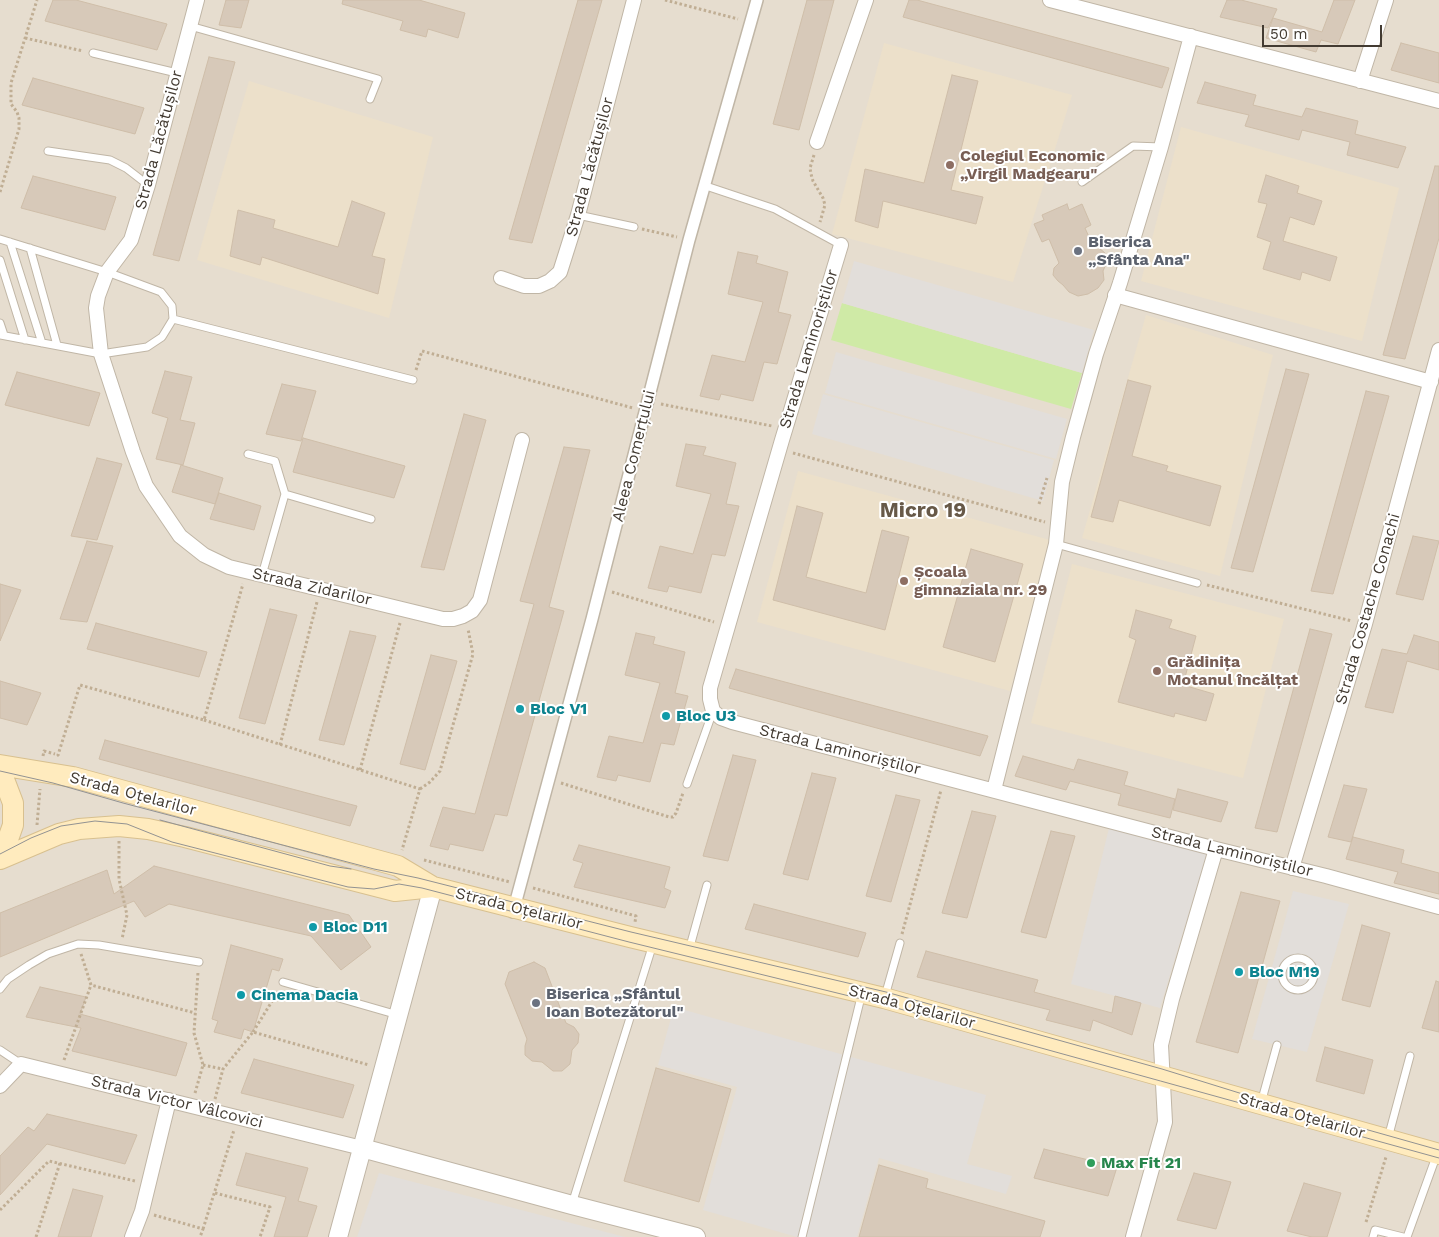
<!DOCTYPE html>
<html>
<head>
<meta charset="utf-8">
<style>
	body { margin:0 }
	#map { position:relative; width:1439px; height:1237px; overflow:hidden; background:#f2ece1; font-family:"Work Sans",sans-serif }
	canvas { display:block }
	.scale { position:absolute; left:1262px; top:25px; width:120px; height:22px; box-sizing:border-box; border:2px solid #433b32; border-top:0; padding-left:6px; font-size:15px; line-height:18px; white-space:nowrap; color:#433b32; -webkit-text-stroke:4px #fff; paint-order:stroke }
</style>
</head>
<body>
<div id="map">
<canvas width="1439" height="1237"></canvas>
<div class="scale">50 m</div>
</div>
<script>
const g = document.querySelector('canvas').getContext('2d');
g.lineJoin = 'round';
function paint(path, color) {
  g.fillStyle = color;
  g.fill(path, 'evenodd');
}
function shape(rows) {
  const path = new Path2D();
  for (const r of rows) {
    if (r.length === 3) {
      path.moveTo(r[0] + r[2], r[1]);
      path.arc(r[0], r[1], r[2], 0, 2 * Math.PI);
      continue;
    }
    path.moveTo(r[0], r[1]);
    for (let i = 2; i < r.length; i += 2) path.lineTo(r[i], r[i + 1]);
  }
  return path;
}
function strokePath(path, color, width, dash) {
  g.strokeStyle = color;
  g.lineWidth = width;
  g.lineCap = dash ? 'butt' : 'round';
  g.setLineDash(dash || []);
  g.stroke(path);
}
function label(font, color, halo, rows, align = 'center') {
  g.font = font + ' "Work Sans",sans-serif';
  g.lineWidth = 4;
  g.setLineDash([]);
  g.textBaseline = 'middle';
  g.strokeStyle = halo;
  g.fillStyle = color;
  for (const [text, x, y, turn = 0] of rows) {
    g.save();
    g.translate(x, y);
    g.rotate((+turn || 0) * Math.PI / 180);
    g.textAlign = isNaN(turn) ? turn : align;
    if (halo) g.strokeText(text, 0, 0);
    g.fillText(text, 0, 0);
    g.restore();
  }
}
const residential = shape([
	[0,0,1439,0,1439,1237,0,1237]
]);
const education = shape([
	[884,43,1072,95,1013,282,832,234],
	[249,81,433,137,389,318,197,260],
	[1181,127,1399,188,1362,341,1141,281],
	[1146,315,1273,355,1220,576,1082,538],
	[798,471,1050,540,1010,691,757,622],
	[1072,564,1284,619,1243,778,1031,723]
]);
const green = shape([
	[842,303,1082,373,1071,409,831,340]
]);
const parking = shape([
	[854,261,1094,330,1082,373,842,303],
	[836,352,1067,419,1056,459,825,393],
	[823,394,1054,460,1043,501,812,434],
	[1109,828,1207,853,1160,1008,1071,984],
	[1293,891,1349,904,1307,1052,1252,1039],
	[674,1007,986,1095,967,1164,1012,1176,1006,1194,879,1158,857,1237,797,1237,703,1210,737,1087,658,1065],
	[379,1173,625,1237,357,1237]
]);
const building = shape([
	[53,0,76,0,167,24,157,50,45,21,53,0],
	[226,0,249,0,241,28,219,25,226,0],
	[343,0,419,0,465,13,458,38,428,29,426,37,400,30,403,21,342,4,343,0],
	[578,0,602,0,532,243,509,239,578,0],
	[807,0,834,0,799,130,773,124,807,0],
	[909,0,917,0,1169,68,1162,88,903,17,909,0],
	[1227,0,1241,0,1277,9,1268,28,1220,17,1227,0],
	[1334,0,1355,0,1338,44,1321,40,1316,52,1266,38,1273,18,1322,32,1334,0],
	[1401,43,1439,53,1439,83,1391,70,1401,43],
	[209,57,235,62,179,261,153,255,209,57],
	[952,75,978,81,951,190,983,197,976,224,883,201,878,228,855,221,865,169,924,183,952,75],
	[33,78,144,108,135,134,22,105,33,78],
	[1205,82,1256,95,1253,105,1302,117,1306,108,1358,121,1355,134,1406,147,1398,168,1347,155,1350,142,1302,130,1299,140,1245,126,1249,115,1197,103,1205,82],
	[1435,166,1439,166,1439,238,1405,359,1383,355,1435,166],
	[1266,175,1299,186,1297,193,1322,201,1314,225,1290,217,1283,241,1337,257,1330,281,1302,272,1300,280,1263,269,1271,242,1257,237,1267,204,1258,202,1266,175],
	[33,176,116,197,105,230,21,208,33,176],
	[352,201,385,213,372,256,385,259,378,294,262,257,260,265,230,256,238,210,275,220,273,228,338,247,352,201],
	[1067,204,1069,210,1082,204,1091,225,1085,228,1093,246,1099,248,1105,253,1107,262,1103,271,1104,280,1098,288,1088,294,1078,296,1069,292,1063,285,1058,281,1053,275,1054,268,1059,263,1049,239,1042,242,1034,224,1044,220,1042,215,1067,204],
	[738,252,758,256,756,263,788,272,778,312,791,315,777,364,764,362,753,401,721,394,719,400,700,396,712,355,745,362,763,302,728,294,738,252],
	[1286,369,1309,374,1253,572,1231,568,1286,369],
	[165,371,192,377,180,420,195,423,183,465,156,459,168,418,152,413,165,371],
	[17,372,100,393,89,426,5,405,17,372],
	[1128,380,1151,386,1132,456,1168,466,1166,471,1221,486,1210,526,1119,500,1113,522,1091,517,1128,380],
	[282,384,316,391,301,441,266,434,282,384],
	[1366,391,1389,396,1333,594,1311,591,1366,391],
	[464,414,486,420,444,570,421,567,464,414],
	[303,438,405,466,394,498,293,472,303,438],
	[686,444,706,447,703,455,736,463,726,504,739,506,725,556,712,554,701,593,669,586,667,592,648,588,660,546,693,554,711,494,676,486,686,444],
	[564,447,590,450,549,607,564,611,507,816,495,814,483,851,450,844,448,850,430,846,443,807,475,814,534,604,520,601,564,447],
	[97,458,122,464,97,540,71,536,97,458],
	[181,465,223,478,215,504,172,492,181,465],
	[219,493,261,506,254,530,210,519,219,493],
	[797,506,823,513,806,577,866,593,882,530,909,537,885,630,773,600,797,506],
	[1413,536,1439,541,1423,600,1396,594,1413,536],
	[87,541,113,546,87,622,60,619,87,541],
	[971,549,1023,564,995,662,943,647,971,549],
	[0,584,21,590,0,641,0,584],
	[270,609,297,615,265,724,239,718,270,609],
	[1136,610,1172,620,1169,628,1196,636,1183,685,1214,694,1206,721,1175,713,1174,717,1118,702,1136,640,1129,637,1136,610],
	[96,623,207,652,199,677,87,649,96,623],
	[1310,629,1332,634,1277,832,1255,828,1310,629],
	[350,631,376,636,344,745,319,740,350,631],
	[636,633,655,637,653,644,685,652,675,693,688,696,674,745,661,743,650,782,618,775,616,781,597,777,609,736,643,743,660,683,625,675,636,633],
	[1414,635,1439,642,1439,670,1407,661,1393,713,1365,707,1382,649,1407,654,1414,635],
	[431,655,457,661,425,770,400,764,431,655],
	[736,669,988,736,980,756,729,688,736,669],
	[0,681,41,693,27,725,0,718,0,681],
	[105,740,357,806,350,826,99,759,105,740],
	[733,755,756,760,728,861,703,856,733,755],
	[1023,756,1074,770,1078,759,1128,772,1124,785,1175,799,1170,818,1118,805,1121,794,1070,781,1066,790,1015,776,1023,756],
	[812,773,836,778,808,880,783,874,812,773],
	[1344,785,1367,789,1351,842,1328,837,1344,785],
	[1178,789,1228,802,1221,822,1173,810,1178,789],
	[896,795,920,800,891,902,866,896,896,795],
	[972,811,996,816,967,918,942,913,972,811],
	[1051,831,1075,836,1046,938,1021,932,1051,831],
	[1353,837,1404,850,1401,863,1439,873,1439,894,1394,883,1398,872,1346,859,1353,837],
	[579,845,670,867,664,888,671,891,665,908,574,887,583,863,573,860,579,845],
	[154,866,349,915,371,947,341,970,311,936,169,904,145,917,134,901,0,957,0,913,107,870,114,894,154,866],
	[1241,892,1280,901,1238,1053,1196,1042,1241,892],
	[754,904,866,933,858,957,745,929,754,904],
	[1362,925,1390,933,1370,1007,1342,1000,1362,925],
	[231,945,283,959,279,971,272,969,253,1032,244,1029,241,1039,214,1032,218,1021,212,1019,231,945],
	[926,951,1038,980,1034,992,1112,1013,1115,996,1141,1003,1132,1035,1093,1020,1090,1031,1046,1020,1050,1010,917,977,926,951],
	[534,962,545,968,566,1023,574,1027,579,1034,578,1043,572,1050,570,1064,562,1071,553,1071,542,1062,532,1061,525,1055,525,1046,527,1039,505,984,509,972,534,962],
	[1436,981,1439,982,1439,1032,1422,1028,1436,981],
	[40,987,86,997,80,1014,187,1043,176,1076,72,1051,81,1028,26,1017,40,987],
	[1325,1047,1373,1060,1364,1094,1316,1081,1325,1047],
	[254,1059,354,1085,343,1118,241,1093,254,1059],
	[656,1068,731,1089,699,1202,624,1181,656,1068],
	[47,1114,137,1135,125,1164,47,1144,0,1195,0,1156,28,1127,34,1131,47,1114],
	[1044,1149,1117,1167,1108,1196,1034,1178,1044,1149],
	[246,1153,308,1168,298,1201,317,1206,307,1237,274,1237,286,1197,236,1185,246,1153],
	[879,1165,928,1179,926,1188,1045,1221,1040,1237,859,1237,879,1165],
	[1194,1173,1231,1182,1216,1229,1177,1220,1194,1173],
	[1304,1183,1341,1193,1327,1237,1312,1237,1287,1231,1304,1183],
	[73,1189,103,1196,91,1237,58,1237,73,1189]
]);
const path = shape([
	[665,0,738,19],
	[25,38,83,51],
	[814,155,810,168,811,174,813,181,823,198,825,205,820,222],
	[0,192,19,129,19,118,17,112,11,104,11,83,37,0],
	[642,229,677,237],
	[416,370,422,351,633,408],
	[661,404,772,426],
	[793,453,1045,522],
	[1039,504,1047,478],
	[1207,585,1352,621],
	[612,592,714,622],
	[204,720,420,789,402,850],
	[280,745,317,602],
	[43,756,44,751,55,754],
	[59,756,58,755,80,685,204,720,243,584],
	[360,770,400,623],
	[561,783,669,817,673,817,676,813,683,793],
	[420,789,430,782,440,771,473,654,468,629],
	[37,825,40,789],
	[119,841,119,879,127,915,122,939],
	[424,860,510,882],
	[533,888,636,916,635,922],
	[902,934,941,790],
	[81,954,91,985,195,1013],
	[253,1032,279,990],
	[64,1060,91,985],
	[203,1065,223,1069],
	[195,1093,203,1065,194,1033,198,972],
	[215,1099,223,1069,253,1032,369,1065],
	[215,1193,270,1207,260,1237],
	[0,1210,49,1161,135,1181],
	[154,1215,203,1229,200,1237],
	[1366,1222,1386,1157],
	[203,1229,234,1130],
	[36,1237,60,1163]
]);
const service = shape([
	[190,26,378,79,370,99],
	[93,53,177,73],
	[48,151,110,160,126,168,148,185],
	[1082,182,1133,146,1161,147],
	[706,186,775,209,841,245],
	[578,215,634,227],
	[0,239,107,272,161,292,172,306,173,319,162,337,147,347,101,354,0,335],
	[10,242,42,343],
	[30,248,57,345],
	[0,260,25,340],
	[173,319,413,380],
	[0,323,4,335],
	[248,454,275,461,285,494],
	[1056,544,1197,583],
	[262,575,285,494,371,519],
	[687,784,713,711],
	[689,950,707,885],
	[1298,974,16],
	[283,982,398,1015],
	[0,989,8,979,29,965,48,954,78,944,99,945,199,962],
	[885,996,900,943],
	[0,1050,21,1064],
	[1261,1103,1277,1045],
	[1388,1138,1410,1056],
	[572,1204,653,944],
	[802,1237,862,993],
	[1373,1237,1375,1230,1403,1237],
	[1407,1237,1437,1154]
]);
const pedestrian = shape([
	[513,912,592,619,689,240,757,0]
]);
const minor = shape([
	[197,0,148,185,131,240,107,272,98,296,96,308,101,354,133,452,146,486,180,536,204,555,229,567,443,619,453,619,463,616,472,611,480,600,522,440],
	[1050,0,1439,101],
	[1360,81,1386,0],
	[817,142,866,0],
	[841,245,782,440,710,688,710,699,713,711,721,718,732,722,1216,849,1326,876,1439,907],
	[501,278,524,286,539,286,550,281,560,272,578,215,634,0],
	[1115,295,1431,382],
	[994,790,1056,544,1062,482,1073,437,1096,354,1120,283,1161,147,1191,36],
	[1292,868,1365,624,1439,350],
	[0,1086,21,1064,362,1148],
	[132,1237,142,1211,169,1100],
	[1133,1237,1165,1122,1161,1045,1172,999,1216,849]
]);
const tertiary = shape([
	[362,1148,572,1205,696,1237],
	[338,1237,433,887]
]);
const secondary = shape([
	[0,765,73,777,398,866,433,887,630,937,884,998,1439,1154],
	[0,777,5,782,13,803,13,825,6,845,0,852],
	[0,859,59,834,79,829,119,826,148,829,185,837,395,891,433,887]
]);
const tram = shape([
	[0,771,53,783,123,803,374,869,418,878,631,932,886,992,1162,1069,1262,1100,1439,1150],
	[160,820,330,866,351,869],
	[0,854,31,838,61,826,95,821,127,824,172,842,348,887,374,889,399,884,422,888,629,942,882,1004,1439,1158]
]);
const markers = [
	[950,165,5,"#8d6e63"],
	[1078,251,5,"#6b7280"],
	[904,581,5,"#8d6e63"],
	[1157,671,5,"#8d6e63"],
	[520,709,5,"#0f9aa8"],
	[666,716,5,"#0f9aa8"],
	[313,927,5,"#0f9aa8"],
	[1239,972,5,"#0f9aa8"],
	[241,995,5,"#0f9aa8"],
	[536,1003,5,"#6b7280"],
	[1091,1163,5,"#2e9e5b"]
];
const streetNames = [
	["Strada Lăcătușilor",159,140,-75],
	["Strada Lăcătușilor",590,167,-75],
	["Strada Laminoriștilor",809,349,-73],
	["Aleea Comerțului",634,456,-76],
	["Strada Zidarilor",312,587,13],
	["Strada Costache Conachi",1368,609,-74],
	["Strada Laminoriștilor",840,750,14],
	["Strada Oțelarilor",133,794,15],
	["Strada Laminoriștilor",1232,852,14],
	["Strada Oțelarilor",519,909,14],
	["Strada Oțelarilor",912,1007,15],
	["Strada Victor Vâlcovici",177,1102,14],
	["Strada Oțelarilor",1302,1116,16]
];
const educationNames = [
	["Colegiul Economic",960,156],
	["„Virgil Madgearu\"",960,174],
	["Școala",914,572],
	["gimnaziala nr. 29",914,590],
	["Grădinița",1167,662],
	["Motanul încălțat",1167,680]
];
const worshipNames = [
	["Biserica",1088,242],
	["„Sfânta Ana\"",1088,260],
	["Biserica „Sfântul",546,994],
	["Ioan Botezătorul\"",546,1012]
];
const cultureNames = [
	["Bloc V1",530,709],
	["Bloc U3",676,716],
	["Bloc D11",323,927],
	["Bloc M19",1249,972],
	["Cinema Dacia",251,995]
];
const leisureNames = [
	["Max Fit 21",1101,1163]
];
const districtNames = [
	["Micro 19",923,511]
];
paint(residential, '#e6ddcf');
paint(education, '#ece0ca');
paint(green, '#cfeaa6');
paint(parking, '#e2deda');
paint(building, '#d7c9b9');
strokePath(building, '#cfbea9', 1);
strokePath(service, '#c0b6a6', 9);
strokePath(pedestrian, '#c0b6a6', 14);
strokePath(minor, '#c0b6a6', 16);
strokePath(tertiary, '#c0b6a6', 20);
strokePath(secondary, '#d8c08f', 22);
strokePath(path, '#c0ae94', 3, [2.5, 2.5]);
strokePath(service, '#fff', 7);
strokePath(pedestrian, '#fff', 11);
strokePath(minor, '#fff', 14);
strokePath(tertiary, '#fff', 18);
strokePath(secondary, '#ffebbe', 20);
strokePath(tram, '#929292', 1);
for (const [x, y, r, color] of markers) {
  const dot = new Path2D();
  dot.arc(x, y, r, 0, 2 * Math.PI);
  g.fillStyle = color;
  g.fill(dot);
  strokePath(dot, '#fff', 2);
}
label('16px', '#433b32', '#fff', streetNames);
label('bold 16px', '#785e54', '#fff', educationNames, 'left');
label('bold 16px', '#5b616d', '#fff', worshipNames, 'left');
label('bold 16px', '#0d838f', '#fff', cultureNames, 'left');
label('bold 16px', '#27864d', '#fff', leisureNames, 'left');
label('bold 21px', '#675948', '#fff', districtNames);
</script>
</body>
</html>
